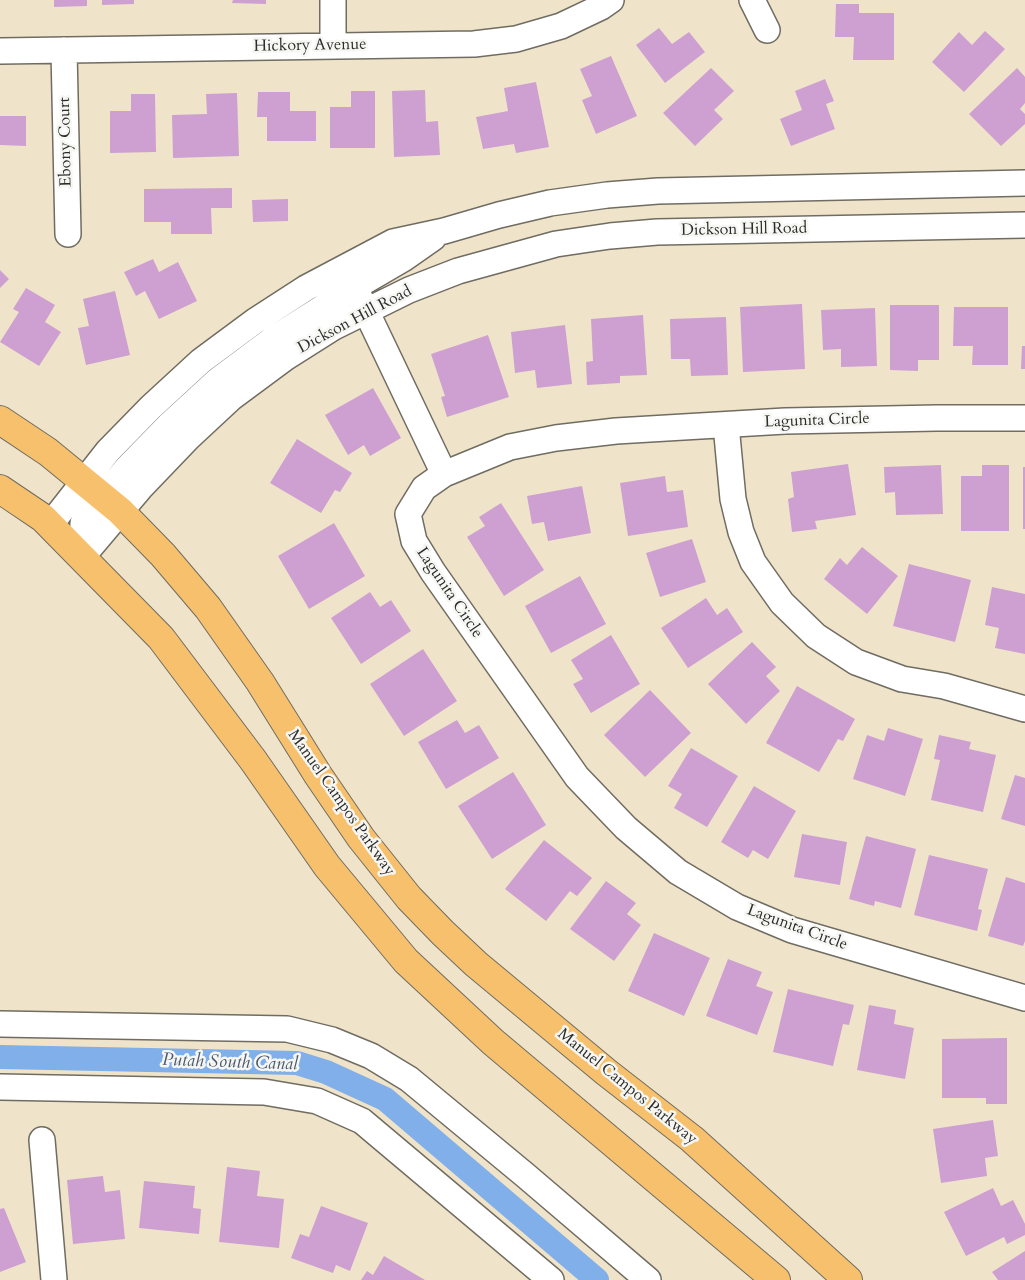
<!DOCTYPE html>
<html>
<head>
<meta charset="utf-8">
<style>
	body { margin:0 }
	canvas { display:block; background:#efe4c9 }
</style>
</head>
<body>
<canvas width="1025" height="1280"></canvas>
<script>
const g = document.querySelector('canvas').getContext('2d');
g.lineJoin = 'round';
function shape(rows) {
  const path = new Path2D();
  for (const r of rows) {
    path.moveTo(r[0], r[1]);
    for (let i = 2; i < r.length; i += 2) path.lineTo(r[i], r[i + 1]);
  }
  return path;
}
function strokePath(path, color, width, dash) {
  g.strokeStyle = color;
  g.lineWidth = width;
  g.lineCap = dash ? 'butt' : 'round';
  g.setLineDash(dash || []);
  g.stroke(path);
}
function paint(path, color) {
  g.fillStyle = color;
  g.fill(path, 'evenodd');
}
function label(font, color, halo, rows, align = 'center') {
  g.font = font + ' Cardo,serif';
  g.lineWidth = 5;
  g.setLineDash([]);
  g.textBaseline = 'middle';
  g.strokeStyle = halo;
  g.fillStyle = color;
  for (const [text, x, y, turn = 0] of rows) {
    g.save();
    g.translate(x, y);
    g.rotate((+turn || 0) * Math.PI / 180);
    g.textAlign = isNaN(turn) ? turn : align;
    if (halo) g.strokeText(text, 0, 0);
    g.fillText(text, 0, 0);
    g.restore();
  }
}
const canal = shape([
	[0,1057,297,1063,326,1072,385,1099,597,1280]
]);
const building = shape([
	[54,0,87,0,87,6,54,7],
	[102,0,134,0,134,4,102,5],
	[233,0,266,0,266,4,232,3],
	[836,4,859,4,859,13,894,13,894,60,853,60,854,37,835,37],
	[659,28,672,44,689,32,705,52,665,83,636,45],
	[985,31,1005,49,964,92,932,62,959,32,972,45],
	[611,56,637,116,596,134,582,100,592,96,580,69],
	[711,68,734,91,714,110,723,119,695,146,663,113],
	[1017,68,1025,77,1025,103,1020,109,1025,114,1025,124,1001,146,969,114],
	[825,79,834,101,826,104,835,129,791,146,780,119,802,110,795,91],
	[536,82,549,147,516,153,514,144,483,149,476,117,508,111,504,88],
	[425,90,426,122,438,121,440,155,394,157,392,91],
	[351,91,375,91,375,148,330,148,330,107,351,107],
	[258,92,290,92,290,111,316,111,316,141,267,141,267,117,257,117],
	[237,93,239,156,173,158,172,115,207,114,206,94],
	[131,94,155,94,156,152,110,153,110,111,131,111],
	[0,116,26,116,26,146,0,145],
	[232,188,232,208,211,208,212,234,171,234,171,222,144,222,144,189],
	[288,199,288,221,253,222,252,200],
	[153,259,159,272,178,262,197,301,159,319,145,291,136,296,124,272],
	[0,270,9,279,0,288],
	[26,288,55,305,45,322,61,332,39,366,0,342,19,312,13,309],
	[115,291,130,355,86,365,78,328,89,326,83,299],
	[802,304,805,369,743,372,740,307],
	[890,305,939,305,939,360,918,360,918,371,890,370],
	[954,307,1008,307,1008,365,972,365,973,346,953,346],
	[875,308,877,366,841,367,841,349,823,350,821,310],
	[643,315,647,375,620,376,620,383,587,385,586,362,593,361,591,319],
	[726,317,728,375,691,376,690,359,671,359,670,319],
	[565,325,572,384,537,388,535,370,515,373,511,332],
	[488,335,509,397,447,417,441,397,445,396,431,354],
	[1022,346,1025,346,1025,369,1021,369],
	[373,388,401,438,370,456,364,445,348,455,325,415],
	[297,439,352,473,340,492,335,490,321,513,270,483],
	[848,464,856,515,815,521,817,529,792,532,788,499,794,497,791,472],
	[941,465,943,514,896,515,895,492,885,493,884,467],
	[982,465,1009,465,1009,531,961,531,961,476,982,476],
	[1023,467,1025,467,1025,529,1023,529],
	[665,476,667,492,683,490,688,527,628,536,620,483],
	[582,486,591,533,548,541,544,522,532,524,527,496],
	[501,503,544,570,504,596,467,537,485,526,479,517],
	[334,523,365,576,309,609,278,556],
	[692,539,706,582,660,597,646,553],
	[862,547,898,576,867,614,824,579,840,558,847,565],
	[909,564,971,580,955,642,893,626],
	[580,576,606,624,551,653,525,606],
	[992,587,1025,594,1025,654,995,648,999,628,985,625],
	[370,592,380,607,391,600,411,631,361,664,331,618],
	[706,598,717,615,727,608,743,632,688,668,661,628],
	[611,635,640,684,591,713,573,684,583,679,571,660],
	[752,642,776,667,766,676,780,691,746,724,708,684],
	[423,649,457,701,404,736,370,684],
	[797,686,855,719,843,741,838,739,819,772,766,743],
	[650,690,691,733,645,777,604,735],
	[457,720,465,733,479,725,499,758,446,789,418,742],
	[888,728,923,739,905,796,853,779,867,735,884,741],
	[939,735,971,742,969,749,996,755,983,812,931,800,940,760,934,759],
	[691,748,738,776,707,827,674,808,682,794,668,786],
	[513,772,546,825,492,859,458,806],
	[1015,775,1025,778,1025,826,1001,819],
	[754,786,796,811,768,859,753,850,748,858,721,842],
	[802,834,847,842,840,885,794,877],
	[866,836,916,849,901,908,875,901,874,906,849,899],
	[544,840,592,878,577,896,570,891,546,921,505,889],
	[929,855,988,869,978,909,982,910,977,931,914,915],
	[1006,877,1025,883,1025,941,1023,946,988,936],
	[606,881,636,903,627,914,641,925,614,961,570,929],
	[654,933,710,958,684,1016,628,991],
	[728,959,762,972,756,986,773,992,757,1035,706,1016],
	[788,989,854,1005,849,1025,843,1024,833,1066,773,1052],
	[869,1005,896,1010,894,1024,914,1028,905,1079,857,1070],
	[1007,1038,1007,1104,986,1104,986,1098,942,1098,942,1039],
	[993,1120,998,1156,985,1158,987,1176,941,1183,933,1129],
	[227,1167,260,1171,257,1196,284,1199,279,1248,219,1242],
	[103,1176,105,1192,120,1190,125,1239,73,1244,67,1180],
	[144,1181,195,1186,193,1208,201,1209,199,1234,139,1228],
	[993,1188,1001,1206,1013,1200,1025,1224,1025,1235,1007,1244,1004,1237,966,1256,944,1212],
	[321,1206,368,1223,350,1271,336,1265,333,1273,291,1258,300,1234,309,1237],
	[4,1208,26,1262,0,1272,0,1209],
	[1025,1251,1025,1280,998,1280,992,1272],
	[384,1256,425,1280,361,1280,367,1271,373,1275]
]);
const minor = shape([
	[752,0,767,30],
	[333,45,333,0],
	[64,50,68,234],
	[0,51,474,44,516,39,561,26,601,7,611,0],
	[359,296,444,474],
	[1025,418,937,418,785,421,616,431,556,438,510,447,444,474,424,488,408,514,414,541,433,572,577,777,626,828,678,872,737,907,792,930,1025,998],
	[726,425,733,499,741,532,753,562,782,603,816,636,856,662,902,679,944,686,1025,709],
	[50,525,108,451,151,407,201,361,255,321,306,288,393,242,444,231,499,215,550,203,607,195,658,191,1025,183],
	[82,557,142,486,188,438,231,398,285,358,334,327,409,290,458,271,556,244,610,236,657,232,1025,225],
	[82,557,83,523,103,497,127,468,169,425,218,380,273,339,355,287,403,259,433,238],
	[0,1024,287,1029,332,1040,371,1056,409,1079,525,1175,648,1280],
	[0,1087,264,1092,317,1101,362,1121,551,1280],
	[42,1140,54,1280]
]);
const major = shape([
	[0,420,48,452,120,511,163,555,208,608,260,682,318,775,361,838,409,898,443,933,476,964,606,1072,692,1139,848,1280],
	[0,489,43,518,161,638,253,760,327,866,406,961,493,1042,776,1280]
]);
const streetNames = [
	["Hickory Avenue",310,46,-1],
	["Ebony Court",66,142,-91],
	["Dickson Hill Road",744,230,-1],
	["Dickson Hill Road",355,320,-28],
	["Lagunita Circle",817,421,-2],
	["Lagunita Circle",449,593,56],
	["Manuel Campos Parkway",341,803,55],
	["Lagunita Circle",797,928,20],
	["Manuel Campos Parkway",627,1087,39]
];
const waterNames = [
	["Putah South Canal",230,1063,2]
];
strokePath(canal, '#80afea', 24);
paint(building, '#cea0d1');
strokePath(minor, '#706c62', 28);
strokePath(major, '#706c62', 30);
strokePath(minor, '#fff', 25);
strokePath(major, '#f7c06c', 28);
label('16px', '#2b2b2b', '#f6f6f2', streetNames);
label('italic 18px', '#49596e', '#f6f6f2', waterNames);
</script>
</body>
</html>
